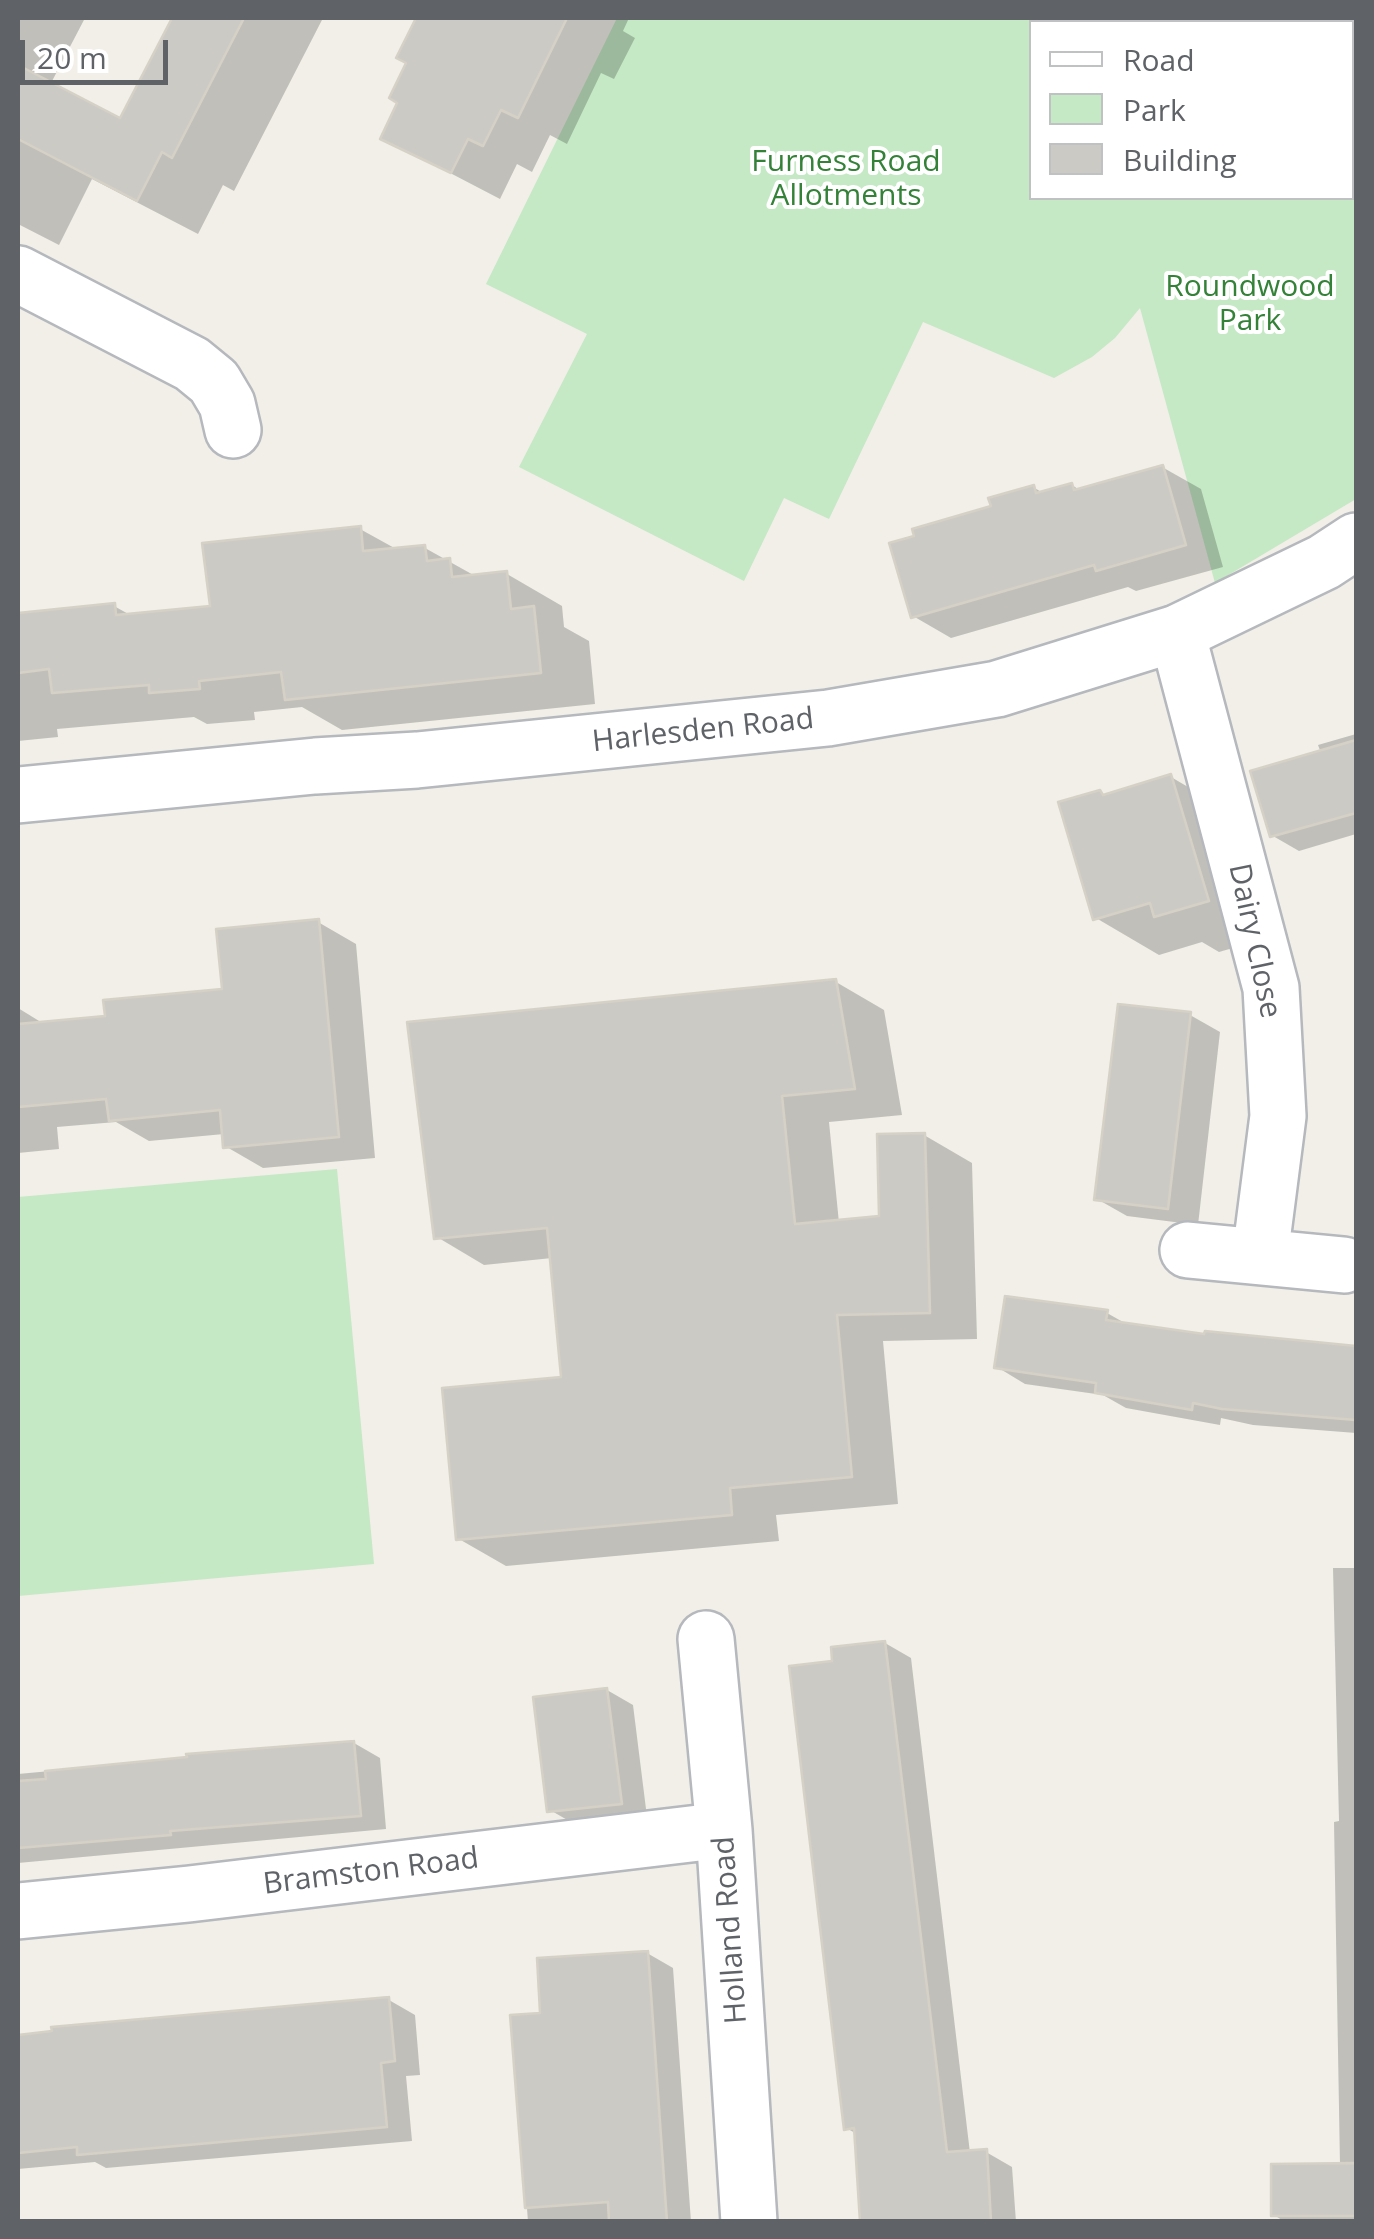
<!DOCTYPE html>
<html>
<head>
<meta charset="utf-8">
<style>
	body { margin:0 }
	#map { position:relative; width:1374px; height:2239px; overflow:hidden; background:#f1efe8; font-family:"Open Sans",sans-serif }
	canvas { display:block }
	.frame { position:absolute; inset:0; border:20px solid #5f6368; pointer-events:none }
	.legend { position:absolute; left:1029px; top:20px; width:325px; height:180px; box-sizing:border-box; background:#fff; border:2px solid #bfc1c3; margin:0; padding:12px 18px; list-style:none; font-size:30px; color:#5f6368 }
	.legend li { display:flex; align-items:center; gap:20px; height:50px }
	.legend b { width:50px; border:2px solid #bfc1c3 }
	.scale { position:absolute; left:20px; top:40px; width:148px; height:45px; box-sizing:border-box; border:5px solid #5f6368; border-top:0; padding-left:12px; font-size:30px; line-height:35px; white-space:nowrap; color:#5f6368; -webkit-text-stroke:8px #fff; paint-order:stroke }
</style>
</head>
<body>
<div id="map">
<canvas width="1374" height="2239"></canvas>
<div class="frame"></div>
<ul class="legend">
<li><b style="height:12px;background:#fff"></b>Road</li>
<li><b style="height:28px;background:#c5e8c5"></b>Park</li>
<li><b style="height:28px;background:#cccac5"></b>Building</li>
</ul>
<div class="scale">20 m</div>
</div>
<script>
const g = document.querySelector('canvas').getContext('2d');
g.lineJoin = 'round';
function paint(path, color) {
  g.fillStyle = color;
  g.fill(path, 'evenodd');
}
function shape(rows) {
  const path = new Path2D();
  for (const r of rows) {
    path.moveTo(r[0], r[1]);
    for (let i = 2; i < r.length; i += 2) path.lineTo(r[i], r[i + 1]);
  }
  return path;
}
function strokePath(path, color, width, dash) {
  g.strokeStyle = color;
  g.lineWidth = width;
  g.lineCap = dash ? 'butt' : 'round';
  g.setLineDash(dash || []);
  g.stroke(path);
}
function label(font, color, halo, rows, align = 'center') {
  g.font = font + ' "Open Sans",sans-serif';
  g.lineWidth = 8;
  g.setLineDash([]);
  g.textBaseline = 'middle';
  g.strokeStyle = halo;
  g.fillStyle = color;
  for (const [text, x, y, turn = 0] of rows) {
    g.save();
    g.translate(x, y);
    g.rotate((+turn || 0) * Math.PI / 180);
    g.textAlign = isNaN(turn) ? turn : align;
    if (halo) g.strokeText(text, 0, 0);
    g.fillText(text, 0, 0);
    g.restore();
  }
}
const green = shape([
	[617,18,1356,18,1356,499,1215,583,1140,308,1115,338,1092,357,1054,378,923,322,829,519,784,498,744,581,519,467,587,334,486,284],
	[1352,22,1352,198,1032,198,1032,22],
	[337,1169,374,1564,18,1596,18,1197]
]);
const shadow = shape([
	[18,18,85,18,50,85,121,121,175,18,323,18,234,191,223,185,198,234,92,179,59,245,18,224],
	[412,18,629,18,623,31,635,38,614,79,601,73,567,144,550,135,532,172,517,164,500,199,383,138,400,102,417,20],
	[1162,467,1201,489,1223,567,1136,591,1128,587,951,638,913,616,994,507,1033,487,1043,493,1072,485,1081,491],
	[360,529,398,550,425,548,477,577,507,574,562,606,564,627,589,641,595,704,342,730,302,707,254,712,255,720,207,724,194,717,57,729,58,737,18,741,18,615,114,606,132,616,213,608],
	[1356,734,1356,834,1299,851,1273,836,1321,753,1318,745],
	[1171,777,1234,814,1271,937,1219,952,1202,942,1159,955,1096,918,1099,792,1106,796],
	[318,922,356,944,375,1158,263,1168,225,1146,224,1134,149,1141,116,1122,57,1127,59,1149,18,1153,18,1008,44,1024,107,1018,224,991],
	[836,982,884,1010,902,1115,829,1122,839,1223,881,1219,924,1135,972,1163,977,1339,883,1341,898,1504,776,1515,779,1541,506,1566,459,1539,564,1379,552,1258,484,1265,437,1237],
	[1190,1015,1220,1032,1198,1225,1127,1216,1097,1199],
	[1107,1313,1130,1326,1206,1337,1207,1333,1356,1347,1356,1433,1253,1425,1221,1418,1220,1425,1126,1408,1103,1395,1025,1384,997,1367],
	[1333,1568,1356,1568,1356,2222,1285,2222,1274,2215,1340,2166,1334,1822,1339,1821],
	[885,1643,911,1658,970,2153,986,2152,1012,2167,1016,2222,862,2222,857,2134,846,2128,835,1663],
	[607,1690,633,1705,647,1817,576,1825,550,1810],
	[354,1743,380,1758,386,1829,18,1863,18,1774],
	[647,1953,673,1968,691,2222,528,2222,513,2018,543,2016],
	[389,2000,415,2015,420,2075,406,2076,412,2141,106,2168,95,2162,18,2169,18,2037]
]);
const building = shape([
	[172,18,244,18,172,158,162,152,137,201,18,139,18,65,120,118,172,18],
	[416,18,567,18,518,118,501,110,483,146,468,139,451,173,380,139,397,103,389,98,406,63,396,58,416,18],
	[1163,465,1186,545,1096,571,1094,565,911,618,889,543,914,536,912,529,991,506,988,498,1034,485,1036,493,1072,483,1074,490,1163,465],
	[361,526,363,551,425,545,427,561,450,558,452,577,507,571,511,609,534,606,541,673,285,700,281,672,199,681,200,689,149,693,149,685,52,693,49,669,18,673,18,613,115,603,116,615,210,606,202,543,361,526],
	[1356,740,1356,813,1270,837,1250,771,1356,740],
	[1171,774,1209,901,1154,917,1150,903,1093,920,1058,802,1100,790,1103,795,1171,774],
	[319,919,339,1137,223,1148,220,1110,109,1121,106,1099,18,1107,18,1024,105,1016,103,1000,222,989,216,929,319,919],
	[836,979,855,1089,782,1096,795,1224,879,1216,877,1134,925,1133,928,1239,930,1313,837,1315,852,1477,730,1488,732,1515,456,1540,442,1388,561,1377,547,1228,434,1239,407,1022,836,979],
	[1118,1004,1191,1012,1168,1209,1094,1200,1118,1004],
	[1005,1296,1108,1310,1106,1320,1204,1334,1205,1331,1356,1346,1356,1420,1222,1409,1193,1403,1192,1410,1095,1393,1096,1383,994,1368,1005,1296],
	[885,1641,947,2152,987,2149,991,2222,860,2222,854,2128,844,2130,789,1666,832,1661,831,1647,885,1641],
	[607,1688,622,1804,547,1812,533,1697,607,1688],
	[354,1741,361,1816,170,1831,171,1835,18,1848,18,1781,46,1779,45,1771,187,1757,186,1754,354,1741],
	[648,1951,667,2222,609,2222,608,2202,525,2208,510,2015,540,2013,537,1958,648,1951],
	[389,1997,395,2061,381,2063,387,2127,77,2155,77,2147,18,2153,18,2035,52,2031,51,2027,389,1997],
	[1356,2163,1356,2216,1271,2216,1271,2164,1356,2163]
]);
const minor = shape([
	[18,274,192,364,214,382,227,404,233,430],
	[1177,633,1271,988,1278,1116,1260,1256],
	[1188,1250,1344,1265],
	[706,1639,724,1830,749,2222],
	[18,1911,189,1894,724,1830]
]);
const tertiary = shape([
	[18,795,315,766,417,760,828,718,997,689,1177,633,1324,562,1356,541]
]);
const parkNames = [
	["Furness Road",846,162],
	["Allotments",846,196],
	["Roundwood",1250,287],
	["Park",1250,321]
];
const streetNames = [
	["Harlesden Road",703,731,-6],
	["Dairy Close",1254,941,78],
	["Bramston Road",371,1872,-7],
	["Holland Road",731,1930,-94]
];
paint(green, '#c5e8c5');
paint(shadow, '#0003');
paint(building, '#cccac5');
strokePath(building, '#d6d1c6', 2.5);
strokePath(minor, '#b5b8bc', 60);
strokePath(tertiary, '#b5b8bc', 60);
strokePath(minor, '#fff', 55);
strokePath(tertiary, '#fff', 55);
label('30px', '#348238', '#fff', parkNames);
label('30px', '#5f6368', '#fff', streetNames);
</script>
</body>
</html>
